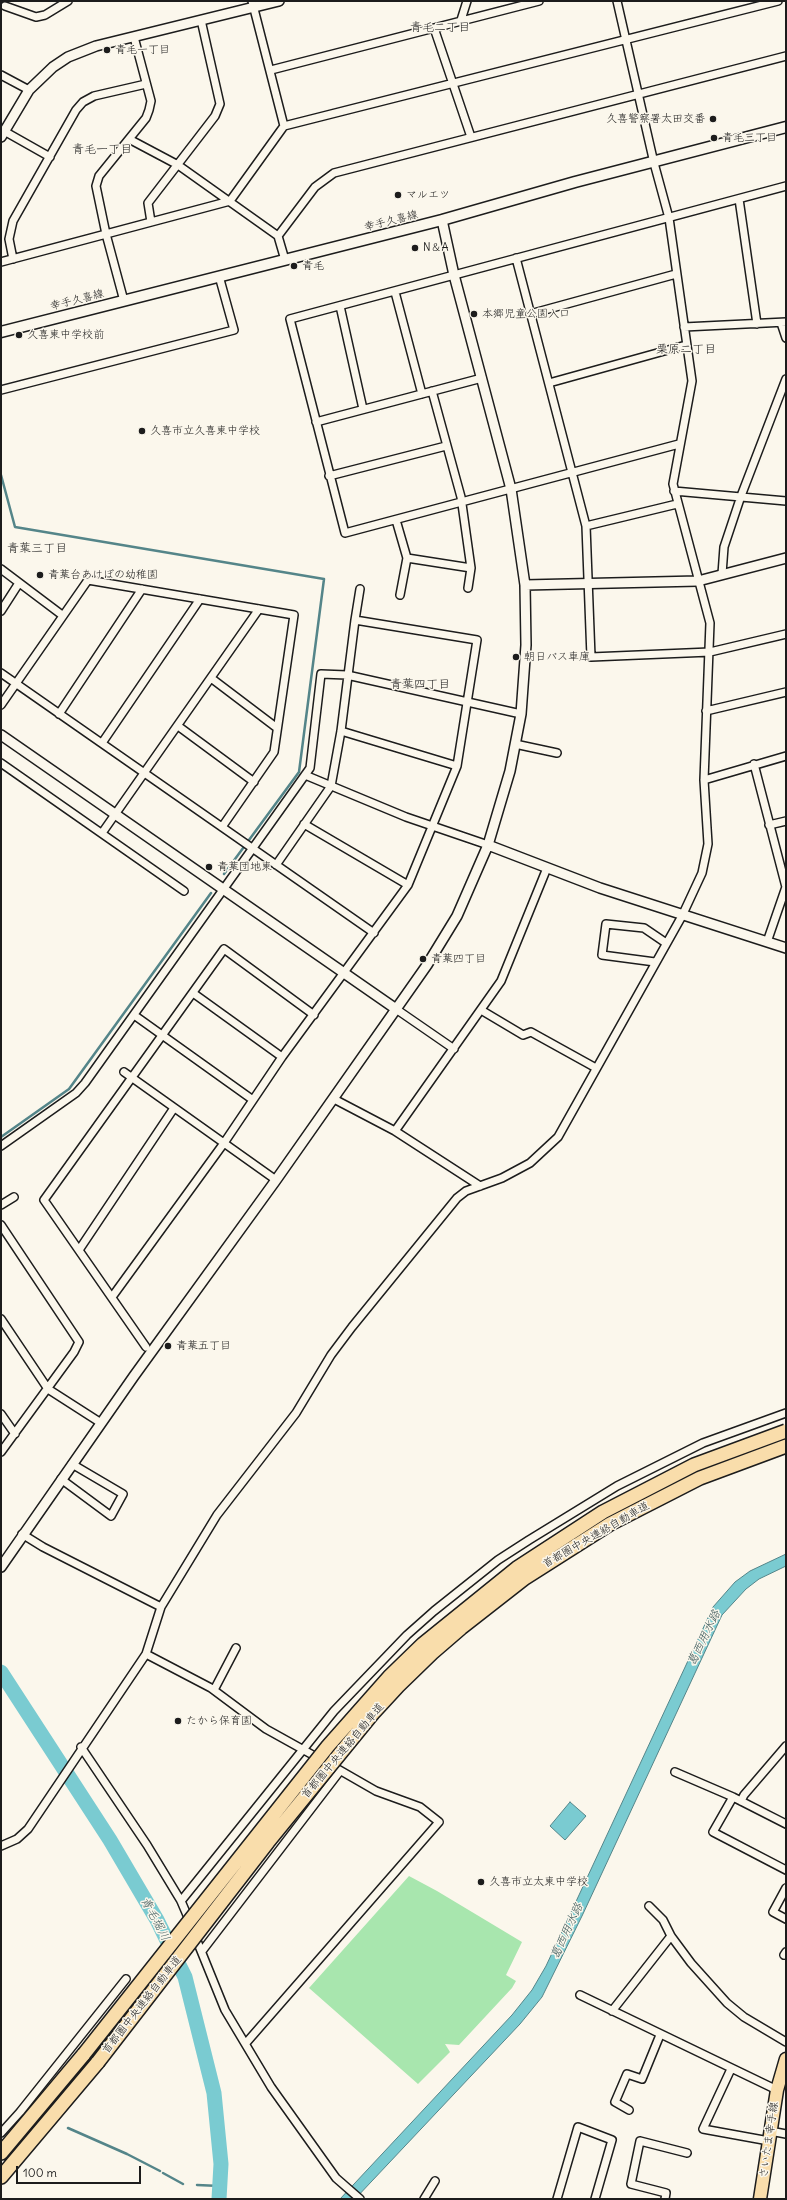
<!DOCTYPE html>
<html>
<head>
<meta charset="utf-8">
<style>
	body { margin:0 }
	#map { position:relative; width:787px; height:2200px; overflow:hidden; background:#fbf7ec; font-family:Delius,sans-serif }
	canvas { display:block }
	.frame { position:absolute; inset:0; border:2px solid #1c1c1c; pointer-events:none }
	.scale { position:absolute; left:16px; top:2166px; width:125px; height:18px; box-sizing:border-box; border:2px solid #1c1c1c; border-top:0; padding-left:5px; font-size:12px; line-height:14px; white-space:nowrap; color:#1c1c1c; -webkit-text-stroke:3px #fbf7ec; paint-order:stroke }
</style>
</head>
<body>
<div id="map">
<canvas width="787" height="2200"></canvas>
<div class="frame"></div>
<div class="scale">100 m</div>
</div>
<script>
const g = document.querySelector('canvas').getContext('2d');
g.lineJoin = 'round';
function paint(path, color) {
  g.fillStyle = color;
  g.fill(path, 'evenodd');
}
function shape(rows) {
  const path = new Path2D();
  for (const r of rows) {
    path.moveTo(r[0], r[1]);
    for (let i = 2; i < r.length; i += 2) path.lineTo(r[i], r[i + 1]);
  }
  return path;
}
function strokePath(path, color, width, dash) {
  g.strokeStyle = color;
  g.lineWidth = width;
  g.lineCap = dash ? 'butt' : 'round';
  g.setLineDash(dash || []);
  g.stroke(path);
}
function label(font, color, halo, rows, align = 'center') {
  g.font = font + ' Delius,"Klee One",sans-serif';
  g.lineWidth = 3;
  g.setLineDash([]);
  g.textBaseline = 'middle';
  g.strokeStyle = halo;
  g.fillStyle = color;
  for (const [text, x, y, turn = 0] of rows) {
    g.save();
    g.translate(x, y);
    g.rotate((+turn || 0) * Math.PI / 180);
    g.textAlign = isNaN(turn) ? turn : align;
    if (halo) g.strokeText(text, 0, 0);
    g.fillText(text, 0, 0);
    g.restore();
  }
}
const green = shape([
	[409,1876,437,1891,522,1942,506,1975,516,1981,512,1988,459,2045,445,2044,450,2052,418,2084,309,1988]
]);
const water = shape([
	[786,1554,786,1566,759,1579,746,1589,722,1615,582,1916,542,1997,520,2024,355,2199,340,2199,512,2015,532,1990,546,1966,713,1607,735,1582,750,1571,786,1554],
	[570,1802,586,1816,565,1840,550,1826,570,1802]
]);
const stream = shape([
	[1,475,15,527,324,579,299,772,224,874],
	[1,1137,69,1089,211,893],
	[68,2128,127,2154,160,2171],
	[163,2173,183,2184],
	[197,2185,220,2186]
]);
const river = shape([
	[1,1672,110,1840,157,1920,185,1977,214,2093,221,2164,219,2199]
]);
const minor = shape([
	[252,1,284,126],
	[5,6,36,17,45,15,68,1],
	[461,20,467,1],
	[434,28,471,137],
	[271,70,539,1],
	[1,75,29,90],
	[4,131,50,157],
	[129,139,178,165,278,236],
	[739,199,757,324],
	[151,222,148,203,215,116,220,104,201,20],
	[516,258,586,526,591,657,710,652,786,634],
	[13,259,9,239,13,221,76,110,83,102,94,96,146,84],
	[285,260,278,236,315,187,334,173,786,56],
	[1,262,230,201,284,126,778,1],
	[395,292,422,394],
	[124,301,106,234,96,186,99,176,146,118,149,110,151,101,134,37],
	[340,306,363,409],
	[530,314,676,274],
	[781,323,786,338],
	[684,327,786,322],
	[549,383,686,345],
	[1,390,234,330,219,276],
	[432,391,461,497,471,568,468,588],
	[316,422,482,378],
	[679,444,345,533,290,319,786,186],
	[329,476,446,446],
	[674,491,786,501],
	[396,520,407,558,471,568],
	[586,526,677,504],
	[1,569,62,615],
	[722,574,724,547,741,496,786,379],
	[400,595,407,558],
	[1,611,19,583],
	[355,620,360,589],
	[1,673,374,933],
	[211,678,277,728],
	[1,705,88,580,294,615,274,752,222,827],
	[706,711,786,692],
	[59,714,142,589],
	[178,726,254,782],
	[341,731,457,766],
	[102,743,200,599],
	[515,744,557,753],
	[1,763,184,891],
	[754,764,786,887],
	[305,775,406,817,488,845],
	[704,780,786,756],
	[304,824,408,885],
	[769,825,786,821],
	[102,833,259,609],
	[767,942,786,887],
	[655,962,602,955,606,924,644,928,666,943],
	[193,993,282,1057],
	[396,1009,454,1049],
	[481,1010,523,1035,531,1032,596,1068],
	[134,1015,253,1100],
	[124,1072,276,1180],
	[334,1099,395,1131,480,1186],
	[395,1131,501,981,547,868],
	[1,1146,76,1093,85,1083,310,768,321,674,347,675,521,714],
	[1,1205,14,1197],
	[1,1225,79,1342,74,1352,1,1452],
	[79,1250,174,1108],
	[112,1297,224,1143,282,1057,408,885,457,766,477,640,355,620,341,731,331,786,276,865],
	[1,1319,48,1389,101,1423],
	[146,1347,44,1200,224,949,314,1015],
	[1,1414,15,1434],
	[61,1479,111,1516,123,1494,72,1464],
	[22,1534,43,1547,161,1607],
	[146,1654,211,1688,266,1729,320,1759],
	[214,1690,236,1648],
	[81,1747,147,1845,181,1901,190,1922],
	[675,1772,733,1797,786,1824],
	[733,1797,713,1832,786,1870],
	[741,1801,744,1795,786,1746],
	[1,1846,17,1839,28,1829,146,1654,161,1607,217,1515,296,1413,331,1355,352,1327,457,1198,466,1191,502,1178,530,1163,558,1137,682,916,702,873,708,844,704,780,710,623,673,484,692,381,669,218,654,163,617,1],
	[786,1888,773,1912,786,1919],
	[181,1901,334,1711,407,1635,434,1611,498,1560,529,1540,617,1486,703,1443,786,1413],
	[649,1906,663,1920,671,1936,691,1963,727,2003,744,2017,786,2042],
	[195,1936,225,2010,271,2087,336,2178,360,2199],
	[202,1951,340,1771],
	[784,1955,786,1952],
	[580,1995,777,2090],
	[612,2011,671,1936],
	[246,2043,439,1822,420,1807,376,1791,329,1764],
	[731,2069,703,2129,769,2141],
	[629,2110,615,2102,627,2074,642,2079,660,2035],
	[770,2131,786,2134],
	[1,2133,20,2112,126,1979],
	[424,2199,435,2181],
	[557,2199,578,2127,612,2140,595,2199],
	[665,2199,666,2193,631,2184,640,2141,687,2153]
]);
const tertiary = shape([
	[1,137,29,90,53,67,68,57,96,46,279,1],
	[525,585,698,581,786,558],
	[1,735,396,1009],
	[488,845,600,888,786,948],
	[1,1567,134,1376,276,1180,427,965,457,916,488,845,510,771,521,714,526,645,525,585,511,489,454,275,442,220]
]);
const secondary = shape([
	[1,332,442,220,575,182,786,127]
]);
const primary = shape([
	[760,2199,777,2090,786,2059]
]);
const motorway = shape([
	[1,2153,84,2054],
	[1,2177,98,2062]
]);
const motorwayBridge = shape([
	[84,2054,328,1746,389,1677,423,1644,517,1568,603,1512,694,1465,786,1431],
	[98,2062,268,1842,374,1712,398,1686,432,1653,461,1628,525,1578,610,1524,700,1478,786,1446]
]);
const markers = [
	[107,50,4,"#1c1c1c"],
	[713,119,4,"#1c1c1c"],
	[714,138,4,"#1c1c1c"],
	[398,195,4,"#1c1c1c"],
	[415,248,4,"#1c1c1c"],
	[294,266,4,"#1c1c1c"],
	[474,314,4,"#1c1c1c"],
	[19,335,4,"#1c1c1c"],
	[142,431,4,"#1c1c1c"],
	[40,575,4,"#1c1c1c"],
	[516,657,4,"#1c1c1c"],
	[209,867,4,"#1c1c1c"],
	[423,959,4,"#1c1c1c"],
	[168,1346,4,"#1c1c1c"],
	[178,1721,4,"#1c1c1c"],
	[481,1882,4,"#1c1c1c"]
];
const poiNames = [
	["青毛一丁目",115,50],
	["久喜警察署太田交番",705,119,"right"],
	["青毛三丁目",722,138],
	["マルエツ",406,195],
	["N＆A",423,248],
	["青毛",302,266],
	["本郷児童公園入口",482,314],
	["久喜東中学校前",27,335],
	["久喜市立久喜東中学校",150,431],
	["青葉台あけぼの幼稚園",48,575],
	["朝日バス車庫",524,657],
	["青葉団地東",217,867],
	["青葉四丁目",431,959],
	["青葉五丁目",176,1346],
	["たから保育園",186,1721],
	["久喜市立太東中学校",489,1882]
];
const streetNames = [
	["幸手久喜線",391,221,-14],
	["幸手久喜線",77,300,-14],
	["首都圏中央連絡自動車道",596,1535,-30],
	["首都圏中央連絡自動車道",343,1751,-50],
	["首都圏中央連絡自動車道",142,2005,-52],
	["さいたま幸手線",769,2140,-82]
];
const neighbourhoodNames = [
	["青毛二丁目",440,28],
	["青毛一丁目",102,150],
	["栗原二丁目",686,350],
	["青葉三丁目",37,549],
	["青葉四丁目",420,685]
];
const waterNames = [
	["葛西用水路",704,1638,-64],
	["青毛堀川",155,1919,62],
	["葛西用水路",567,1931,-65]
];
paint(green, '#a8e6ae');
paint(water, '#7acbd1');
strokePath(water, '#548589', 1);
strokePath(stream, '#548589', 2.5);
strokePath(river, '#7acbd1', 15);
strokePath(minor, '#1c1c1c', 10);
strokePath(tertiary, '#1c1c1c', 12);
strokePath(secondary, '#1c1c1c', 13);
strokePath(primary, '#1c1c1c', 15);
strokePath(motorway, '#1c1c1c', 16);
strokePath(minor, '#fbf7ec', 7);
strokePath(tertiary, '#fbf7ec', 9);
strokePath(secondary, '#fbf7ec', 10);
strokePath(primary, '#f9ddab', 12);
strokePath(motorway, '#f9ddab', 13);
strokePath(motorwayBridge, '#1c1c1c', 16, []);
strokePath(motorwayBridge, '#f9ddab', 13);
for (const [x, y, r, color] of markers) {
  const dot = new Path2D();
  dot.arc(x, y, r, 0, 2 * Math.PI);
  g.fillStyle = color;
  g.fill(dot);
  strokePath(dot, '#fbf7ec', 1.5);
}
label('11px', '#1c1c1c', '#fbf7ec', poiNames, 'left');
label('11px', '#1c1c1c', '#fbf7ec', streetNames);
label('12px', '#1c1c1c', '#fbf7ec', neighbourhoodNames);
label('italic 12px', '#3d595b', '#fbf7ec', waterNames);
</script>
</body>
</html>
